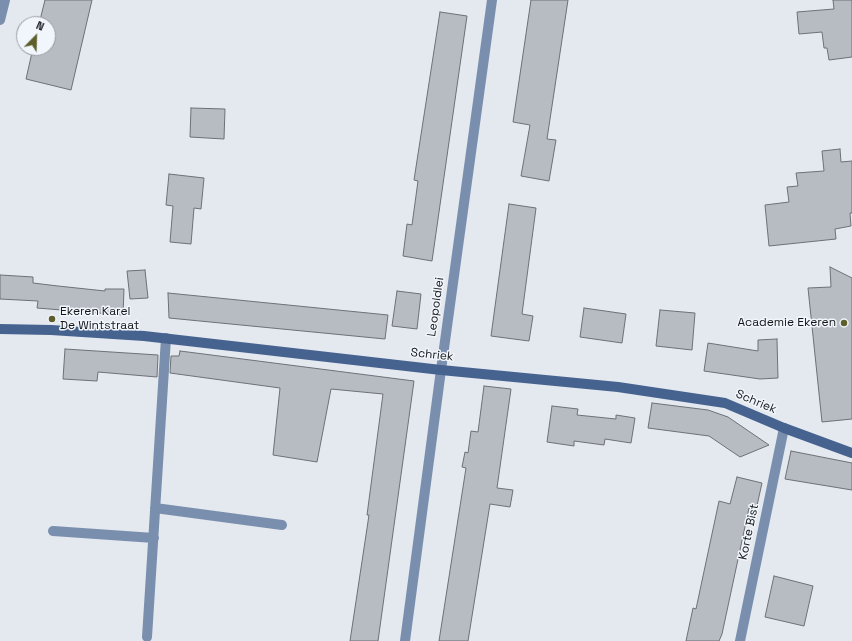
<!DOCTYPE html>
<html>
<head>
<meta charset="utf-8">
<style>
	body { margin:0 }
	#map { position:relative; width:852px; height:641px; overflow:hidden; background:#e4e8ef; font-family:"Space Grotesk",sans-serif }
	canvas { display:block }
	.north { position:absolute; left:16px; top:16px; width:40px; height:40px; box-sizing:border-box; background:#f1f6fd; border:1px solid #989ca1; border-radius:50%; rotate:23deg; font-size:11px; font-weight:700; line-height:16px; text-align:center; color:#131517 }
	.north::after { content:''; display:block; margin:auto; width:14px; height:18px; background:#5e5e2b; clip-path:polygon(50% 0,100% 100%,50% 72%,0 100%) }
</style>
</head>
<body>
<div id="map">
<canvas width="852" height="641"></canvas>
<div class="north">N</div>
</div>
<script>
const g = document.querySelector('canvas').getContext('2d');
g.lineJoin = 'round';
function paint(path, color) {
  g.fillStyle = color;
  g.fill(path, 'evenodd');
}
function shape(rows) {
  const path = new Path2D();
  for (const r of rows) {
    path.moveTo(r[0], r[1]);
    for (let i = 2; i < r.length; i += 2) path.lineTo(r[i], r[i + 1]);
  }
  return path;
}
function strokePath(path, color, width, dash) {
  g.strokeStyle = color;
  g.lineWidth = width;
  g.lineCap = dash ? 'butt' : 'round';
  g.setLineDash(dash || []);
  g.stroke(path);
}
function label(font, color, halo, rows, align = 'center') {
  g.font = font + ' "Space Grotesk",sans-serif';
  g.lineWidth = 3;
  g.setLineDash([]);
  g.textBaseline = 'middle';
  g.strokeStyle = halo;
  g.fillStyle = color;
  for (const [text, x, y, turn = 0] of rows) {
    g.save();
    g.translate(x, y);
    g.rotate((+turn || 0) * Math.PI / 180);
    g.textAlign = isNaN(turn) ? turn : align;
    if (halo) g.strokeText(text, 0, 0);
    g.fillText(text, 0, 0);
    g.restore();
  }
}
const building = shape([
	[45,0,92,0,71,90,26,79,33,48,48,48,48,24,39,24,45,0],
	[531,0,568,0,547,139,556,140,549,181,521,176,530,125,513,122,531,0],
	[833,0,852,0,852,57,829,60,827,48,824,48,822,32,799,34,797,12,834,9,833,0],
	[440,12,467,16,432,261,403,256,407,224,412,225,418,181,414,180,440,12],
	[191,108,225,109,224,139,190,137,191,108],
	[840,149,841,162,852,161,852,213,850,213,851,226,835,229,836,239,769,246,765,205,789,202,787,187,798,186,796,173,824,171,822,151,840,149],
	[169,174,204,178,201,209,194,208,191,244,170,242,173,206,166,205,169,174],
	[509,204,536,208,522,314,533,316,529,341,491,336,509,204],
	[830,267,852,278,852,419,822,422,808,288,831,287,830,267],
	[145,270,148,298,130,299,127,271,145,270],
	[0,275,33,277,33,283,58,286,105,291,105,289,124,289,123,315,37,308,38,301,0,299,0,275],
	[397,291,421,294,417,329,392,326,397,291],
	[168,293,388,315,385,339,169,318,168,293],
	[584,308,626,314,622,343,580,337,584,308],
	[660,310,695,313,692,350,656,346,660,310],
	[777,339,778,378,760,379,704,371,708,343,758,351,758,340,777,339],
	[65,349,158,355,157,377,98,372,97,381,63,379,65,349],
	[180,351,414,381,378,641,350,641,369,515,367,515,383,394,331,389,317,462,273,455,280,388,170,373,171,356,179,356,180,351],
	[484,386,511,389,497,488,513,490,510,507,490,504,468,641,439,641,466,468,462,467,465,452,468,453,471,431,478,432,484,386],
	[652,403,708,410,728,417,769,445,740,457,709,436,648,428,652,403],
	[552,406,578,409,577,415,616,419,616,415,635,418,631,443,605,439,604,445,574,441,574,446,547,442,552,406],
	[791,451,852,463,852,490,785,479,791,451],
	[737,477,762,483,756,510,749,508,722,634,719,641,686,641,693,608,696,609,719,501,730,504,737,477],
	[774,576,813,586,804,626,765,617,774,576]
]);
const lane = shape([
	[155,508,282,525],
	[53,531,154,538],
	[147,637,166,338]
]);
const street = shape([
	[0,20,5,0],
	[405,641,441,370,492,0],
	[740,641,784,428]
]);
const secondary = shape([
	[0,329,51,330,144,336,441,370,618,387,725,403,784,428,852,453]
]);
const markers = [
	[52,319,4,"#5e5e2b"],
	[844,323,4,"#5e5e2b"]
];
const streetNames = [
	["Leopoldlei",436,307,-82],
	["Schriek",432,355,6],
	["Schriek",756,402,23],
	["Korte Bist",749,532,-78]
];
const poiNames = [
	["Ekeren Karel",60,312],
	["De Wintstraat",60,326],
	["Academie Ekeren",836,323,"right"]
];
paint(building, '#b7bbc2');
strokePath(building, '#6d7177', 1);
strokePath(lane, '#7a8fae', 10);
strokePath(street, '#7a8fae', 10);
strokePath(secondary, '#466390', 10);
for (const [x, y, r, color] of markers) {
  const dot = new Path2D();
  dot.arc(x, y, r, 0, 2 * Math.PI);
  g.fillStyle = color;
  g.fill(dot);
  strokePath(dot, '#f1f6fd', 1.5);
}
label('12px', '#131517', '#f1f6fd', streetNames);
label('12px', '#131517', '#f1f6fd', poiNames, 'left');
</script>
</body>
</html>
